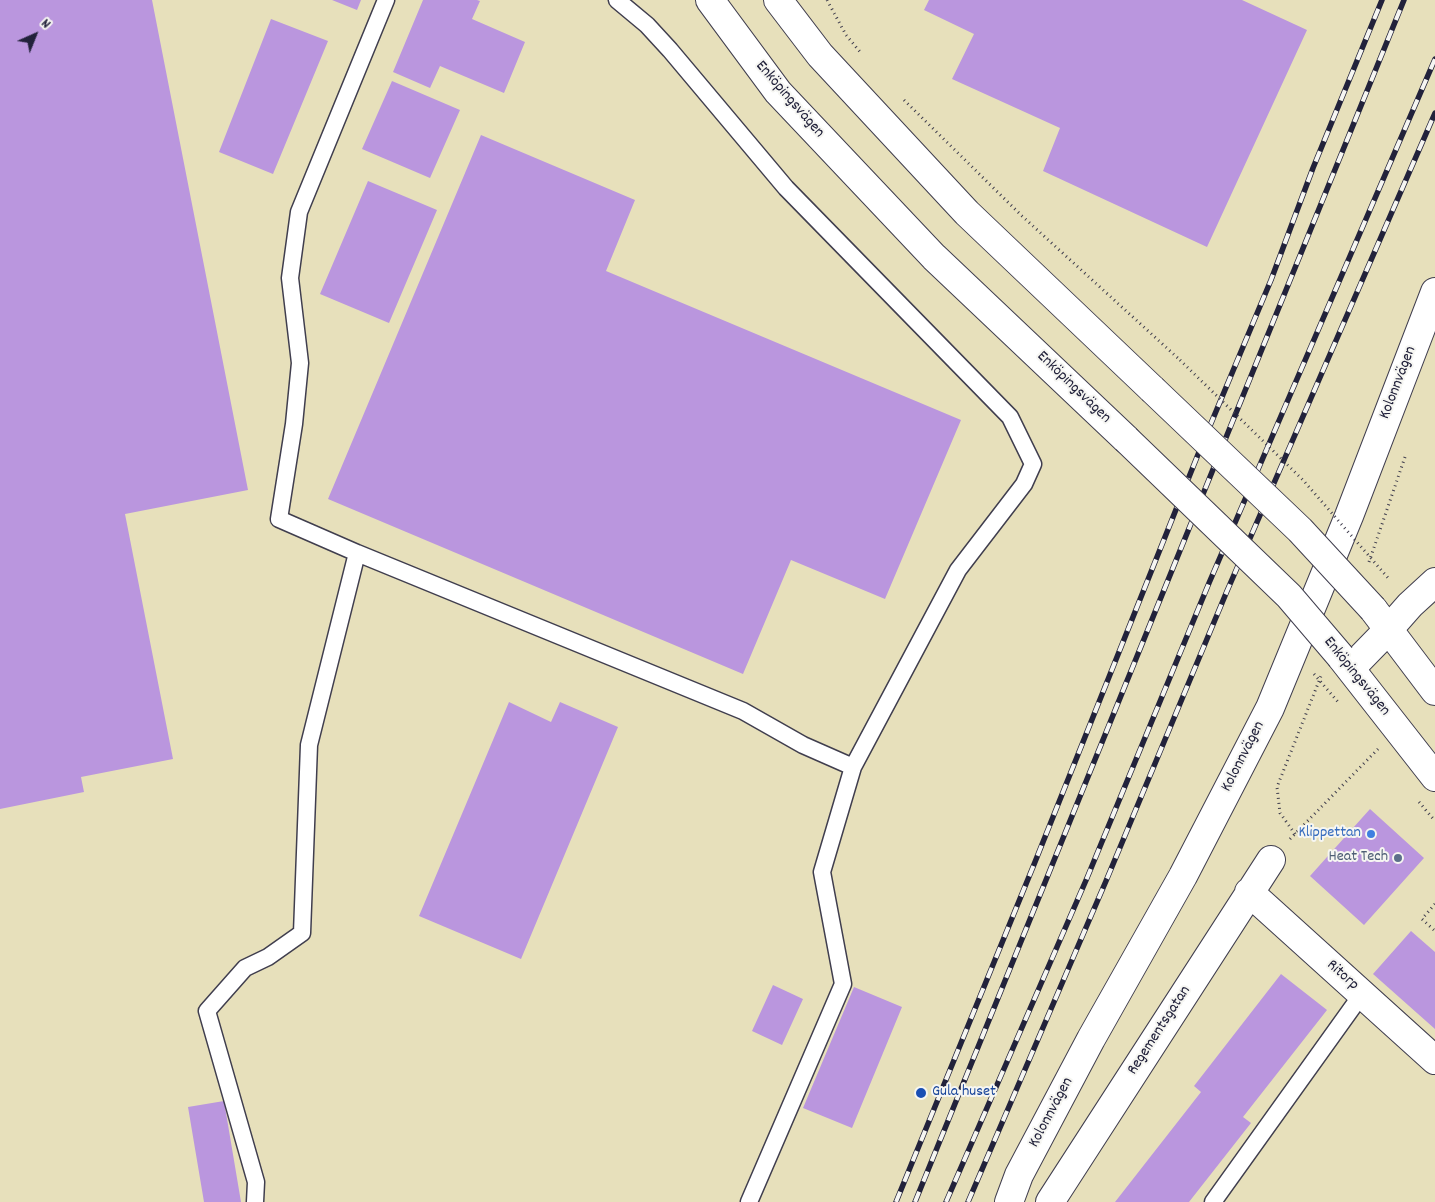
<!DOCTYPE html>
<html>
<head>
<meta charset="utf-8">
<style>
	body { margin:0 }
	#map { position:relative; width:1435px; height:1202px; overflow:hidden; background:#e7e0bb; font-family:Dekko,sans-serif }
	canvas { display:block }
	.north { position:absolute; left:10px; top:10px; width:50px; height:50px; -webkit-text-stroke:4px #f6f6f2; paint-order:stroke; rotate:44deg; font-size:14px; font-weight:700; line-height:20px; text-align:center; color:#22223b }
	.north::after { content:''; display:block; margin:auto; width:18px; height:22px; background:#22223b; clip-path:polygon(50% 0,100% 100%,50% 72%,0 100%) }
</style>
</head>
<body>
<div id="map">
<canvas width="1435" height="1202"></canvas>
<div class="north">N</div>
</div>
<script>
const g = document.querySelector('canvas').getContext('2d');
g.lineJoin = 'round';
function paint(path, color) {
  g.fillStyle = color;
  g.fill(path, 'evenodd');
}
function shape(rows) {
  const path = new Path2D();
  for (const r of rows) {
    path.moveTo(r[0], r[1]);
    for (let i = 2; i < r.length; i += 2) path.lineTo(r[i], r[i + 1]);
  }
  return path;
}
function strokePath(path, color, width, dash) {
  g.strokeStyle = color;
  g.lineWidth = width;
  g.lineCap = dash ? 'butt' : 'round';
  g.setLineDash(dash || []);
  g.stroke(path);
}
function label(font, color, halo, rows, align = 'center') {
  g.font = font + ' Dekko,sans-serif';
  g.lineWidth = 4;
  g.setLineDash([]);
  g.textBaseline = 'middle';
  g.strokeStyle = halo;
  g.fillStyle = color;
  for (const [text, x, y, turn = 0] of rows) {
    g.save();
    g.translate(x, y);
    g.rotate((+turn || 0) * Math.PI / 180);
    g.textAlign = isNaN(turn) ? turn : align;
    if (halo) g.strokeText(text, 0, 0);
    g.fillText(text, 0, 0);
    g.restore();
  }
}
const building = shape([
	[0,0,152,0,248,490,125,514,173,759,81,777,84,792,0,809],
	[332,0,361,0,357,10],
	[423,0,477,0,480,1,472,19,525,42,504,93,440,66,430,88,393,72],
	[929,0,1242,0,1307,30,1207,247,1043,171,1060,128,952,79,974,34,924,10],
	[271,19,328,41,273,174,219,152],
	[392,81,460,110,430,178,362,149],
	[481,135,635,200,606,271,961,420,885,599,791,560,743,674,328,499],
	[368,181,437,210,389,323,320,294],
	[509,702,551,722,560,702,618,727,521,959,419,916],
	[1370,809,1424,858,1364,925,1310,876],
	[1411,931,1435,952,1435,1029,1373,974],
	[1281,974,1327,1010,1243,1117,1251,1123,1189,1202,1115,1202,1201,1092,1194,1086],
	[773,985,803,999,782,1045,752,1031],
	[854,987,902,1007,852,1128,803,1108],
	[224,1101,241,1202,204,1202,188,1107]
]);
const path = shape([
	[827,0,846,35,861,53],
	[904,100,1022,216,1180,360],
	[1369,562,1405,457],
	[1419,802,1435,821],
	[1295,834,1280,813,1277,787,1321,676],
	[1290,839,1378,749],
	[1435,904,1422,919,1435,931]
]);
const service = shape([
	[386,0,299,212,290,278,300,363,294,424,279,519,357,553,743,711,803,745,853,767,822,872,843,984,749,1202],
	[617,0,647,25,670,50,786,188,1010,417,1033,464,1024,484,958,570,853,767],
	[255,1202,256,1182,207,1011,245,968,268,957,302,933,309,745,357,553],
	[1213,1202,1362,994]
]);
const minor = shape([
	[1249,892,1435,1060],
	[1050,1202,1271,860]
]);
const tertiary = shape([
	[1388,630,1410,605,1435,582],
	[1009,1202,1019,1175,1091,1039,1183,876,1270,708,1349,516,1435,292]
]);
const secondary = shape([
	[710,0,778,92,934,257,1126,439],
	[778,0,820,55,967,213,1152,389],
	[1373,609,1435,691],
	[1341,657,1435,777],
	[1351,668,1388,630]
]);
const rail = shape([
	[896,1202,1035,862,1199,452,1271,280,1313,168,1382,0],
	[915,1202,1404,0],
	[946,1202,1087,878,1209,583,1435,59],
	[968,1202,1106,881,1227,591,1435,113]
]);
const pathBridge = shape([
	[1180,360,1303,480,1389,579],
	[1314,674,1338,702]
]);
const secondaryBridge = shape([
	[1152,389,1300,530,1373,609],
	[1126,439,1289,596,1341,657]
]);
const markers = [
	[1371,834,5,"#3f7fe0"],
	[1398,858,5,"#5c6f8a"],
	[921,1093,6,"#1a4fb4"]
];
const streetNames = [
	["Enköpingsvägen",789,100,49],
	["Kolonnvägen",1399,383,-69],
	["Enköpingsvägen",1073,388,44],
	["Enköpingsvägen",1356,677,51],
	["Kolonnvägen",1244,757,-63],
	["Ritorp",1342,976,42],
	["Regementsgatan",1160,1031,-57],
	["Kolonnvägen",1052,1113,-62]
];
const shopNames = [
	["Klippettan",1361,834]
];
const serviceNames = [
	["Heat Tech",1388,858]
];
const transitNames = [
	["Gula huset",932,1093]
];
paint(building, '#ba96de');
strokePath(service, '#403e4e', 19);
strokePath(minor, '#403e4e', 30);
strokePath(tertiary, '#403e4e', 30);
strokePath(secondary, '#403e4e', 30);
strokePath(path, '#403e4e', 3, [1, 4]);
strokePath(service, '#fff', 16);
strokePath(minor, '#fff', 28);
strokePath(tertiary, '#fff', 28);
strokePath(secondary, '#fff', 28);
strokePath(rail, '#22223b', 5.5);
strokePath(rail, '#f6f6f2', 4, [11]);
strokePath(secondaryBridge, '#403e4e', 30, []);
strokePath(pathBridge, '#403e4e', 3, [1, 4]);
strokePath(secondaryBridge, '#fff', 28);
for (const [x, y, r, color] of markers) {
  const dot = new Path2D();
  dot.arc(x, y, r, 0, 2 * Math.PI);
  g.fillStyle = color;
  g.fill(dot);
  strokePath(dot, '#f6f6f2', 2);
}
label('16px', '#22223b', '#f6f6f2', streetNames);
label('16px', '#366cbe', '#f6f6f2', shopNames, 'right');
label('16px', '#4e5e75', '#f6f6f2', serviceNames, 'right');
label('16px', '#164399', '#f6f6f2', transitNames, 'left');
</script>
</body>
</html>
